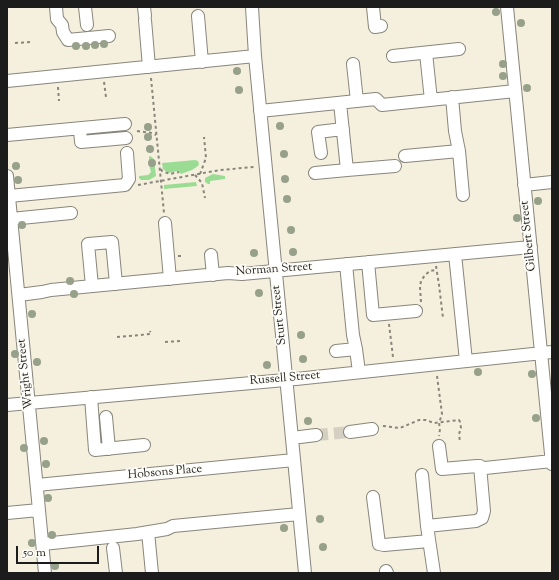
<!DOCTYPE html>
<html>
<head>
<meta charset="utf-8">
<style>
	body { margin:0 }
	#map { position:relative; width:559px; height:580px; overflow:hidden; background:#f5efdd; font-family:"Sorts Mill Goudy",serif }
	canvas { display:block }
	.frame { position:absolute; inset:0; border:8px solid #1c1c1c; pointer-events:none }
	.scale { position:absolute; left:16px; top:546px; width:83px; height:18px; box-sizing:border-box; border:2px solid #1c1c1c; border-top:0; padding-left:5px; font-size:12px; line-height:14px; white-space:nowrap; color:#1c1c1c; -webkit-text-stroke:3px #fdfcf7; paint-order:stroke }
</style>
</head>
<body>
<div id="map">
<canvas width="559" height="580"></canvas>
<div class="frame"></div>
<div class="scale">50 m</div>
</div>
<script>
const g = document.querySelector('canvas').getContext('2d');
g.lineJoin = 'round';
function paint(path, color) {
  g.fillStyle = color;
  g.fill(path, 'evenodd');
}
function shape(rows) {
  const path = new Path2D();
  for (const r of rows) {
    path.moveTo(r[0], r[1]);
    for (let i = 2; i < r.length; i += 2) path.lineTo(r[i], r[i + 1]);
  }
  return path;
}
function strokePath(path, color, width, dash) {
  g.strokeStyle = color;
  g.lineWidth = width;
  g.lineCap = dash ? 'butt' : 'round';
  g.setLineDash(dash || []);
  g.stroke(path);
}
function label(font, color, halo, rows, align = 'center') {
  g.font = font + ' "Sorts Mill Goudy",serif';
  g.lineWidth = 3.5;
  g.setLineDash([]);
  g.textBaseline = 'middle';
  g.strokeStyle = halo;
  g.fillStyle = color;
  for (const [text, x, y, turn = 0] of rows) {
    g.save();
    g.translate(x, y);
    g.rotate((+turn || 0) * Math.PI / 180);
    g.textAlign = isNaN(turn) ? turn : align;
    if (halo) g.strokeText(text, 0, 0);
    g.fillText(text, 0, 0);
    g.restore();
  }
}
const green = shape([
	[149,156,152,157,154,160,156,176,149,180,141,180,139,178,139,176,148,175,151,172,149,165],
	[195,160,198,161,199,164,198,166,192,170,181,174,178,171,168,173,163,169,162,163],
	[213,174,225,176,225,179,210,181,210,184,208,184,205,182,205,178],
	[196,182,197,186,164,189,164,185]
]);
const minorTunnel = shape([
	[316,435,350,432]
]);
const path = shape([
	[15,43,32,42],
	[151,78,164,213],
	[104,82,106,97],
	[58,87,59,101],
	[137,131,152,133,156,135],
	[161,169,162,171,170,174,179,172],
	[200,174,206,158,204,137],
	[195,175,202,183,205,198],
	[138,185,220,170,254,167],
	[178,256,184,256],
	[436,266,439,285,443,318],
	[421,302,420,287,421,281,425,275,430,271,436,270],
	[389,324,393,357],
	[117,337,151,334,150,331],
	[165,342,180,341,180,344],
	[437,376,442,414,439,423,440,429,439,436],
	[383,426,400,428,419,420,426,420,434,423,459,420,460,422,461,428,459,434,460,442]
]);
const minor = shape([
	[56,7,57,19,62,25,63,32,68,40,109,36],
	[85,7,87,25],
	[144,7,145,16],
	[252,7,255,56,305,573],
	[373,7,375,27,381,26],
	[507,7,552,464],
	[198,16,202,62],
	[145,20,149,67],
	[426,53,431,100],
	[393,56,459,49],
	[353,64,357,101],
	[7,81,255,56],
	[452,97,455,131,459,151,463,195],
	[340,103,347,170,395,166],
	[260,111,376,99,382,105,515,91],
	[80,129,81,142,126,138],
	[7,135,125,124],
	[321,153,318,132,343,129],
	[405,156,459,151],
	[315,173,347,170],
	[7,176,45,573],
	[524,185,552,182],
	[9,196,125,185,129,179,127,153],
	[11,219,71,213],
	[165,223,170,279],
	[455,254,466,361],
	[211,255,213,275],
	[368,262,373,315,416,311],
	[346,264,353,335,356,349,359,372],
	[92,286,88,244,112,242,116,284],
	[19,295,42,292,51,290,228,273,242,274,531,247],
	[336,351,356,349],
	[91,397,95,450,144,445],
	[7,405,296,379,552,352],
	[106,417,109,449],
	[350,432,372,429],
	[292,438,316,435],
	[439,446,442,469,477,466,485,468,552,461],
	[422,475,427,526,434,573],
	[37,485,294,460],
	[373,497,379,544,384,545,429,541],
	[7,513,39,510],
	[427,526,476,521,482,518,484,511,480,466],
	[148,532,152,573],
	[43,544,137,534,167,529,173,526,299,514],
	[113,548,116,573],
	[386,571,387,573]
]);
const trees = [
	[496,12],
	[521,23],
	[104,44],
	[95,45],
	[76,46],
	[86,46],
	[503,64],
	[237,71],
	[503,76],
	[527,88],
	[239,90],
	[280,126],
	[148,127],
	[148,137],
	[150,149],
	[284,154],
	[152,163],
	[16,166],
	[285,179],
	[18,180],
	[287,199],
	[538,201],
	[517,218],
	[22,225],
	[291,230],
	[293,252],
	[254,253],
	[70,281],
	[259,293],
	[74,294],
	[32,314],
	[301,335],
	[15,354],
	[303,359],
	[37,362],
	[267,365],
	[478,372],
	[532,374],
	[536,418],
	[308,421],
	[44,441],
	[24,448],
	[46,464],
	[48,498],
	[320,519],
	[284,528],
	[52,535],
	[32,543],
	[323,547],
	[55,566]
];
const streetNames = [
	["Gilbert Street",529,236,-96],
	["Norman Street",274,270,-4],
	["Sturt Street",280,315,-96],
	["Wright Street",26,374,-96],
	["Russell Street",285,379,-5],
	["Hobsons Place",165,473,-5]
];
paint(green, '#9adc93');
strokePath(minorTunnel, '#d4cfc0', 12, [12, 6]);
strokePath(minor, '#88867c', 14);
strokePath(path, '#88867c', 2, [3, 3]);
strokePath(minor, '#fff', 12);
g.fillStyle = '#96a08a';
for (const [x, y] of trees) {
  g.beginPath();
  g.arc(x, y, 4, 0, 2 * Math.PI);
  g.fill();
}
label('12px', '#1c1c1c', '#fdfcf7', streetNames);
</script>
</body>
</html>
